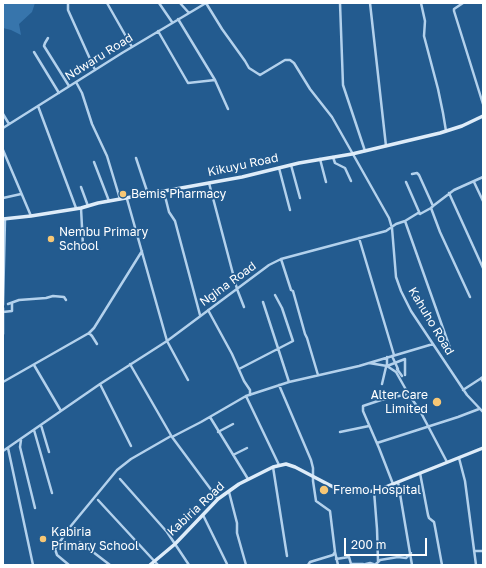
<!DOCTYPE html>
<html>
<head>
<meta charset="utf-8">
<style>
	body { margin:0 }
	#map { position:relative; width:486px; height:568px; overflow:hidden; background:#235b8f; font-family:"Golos Text",sans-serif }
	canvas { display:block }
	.frame { position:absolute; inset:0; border:4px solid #fff; pointer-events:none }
	.scale { position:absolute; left:344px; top:538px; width:83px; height:18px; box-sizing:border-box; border:2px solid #fff; border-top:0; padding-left:5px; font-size:12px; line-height:14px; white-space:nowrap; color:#fff; -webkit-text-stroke:3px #235b8f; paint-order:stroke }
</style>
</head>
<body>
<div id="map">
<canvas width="486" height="568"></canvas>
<div class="frame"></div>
<div class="scale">200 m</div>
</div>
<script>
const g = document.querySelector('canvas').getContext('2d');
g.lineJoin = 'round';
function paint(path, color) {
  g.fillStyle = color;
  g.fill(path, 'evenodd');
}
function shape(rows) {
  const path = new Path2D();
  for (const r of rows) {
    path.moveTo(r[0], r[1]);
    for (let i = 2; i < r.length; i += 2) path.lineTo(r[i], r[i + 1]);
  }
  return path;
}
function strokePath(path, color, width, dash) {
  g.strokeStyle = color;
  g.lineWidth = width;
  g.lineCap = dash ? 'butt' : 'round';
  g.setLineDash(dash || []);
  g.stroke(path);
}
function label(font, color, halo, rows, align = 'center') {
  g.font = font + ' "Golos Text",sans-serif';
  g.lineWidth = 3.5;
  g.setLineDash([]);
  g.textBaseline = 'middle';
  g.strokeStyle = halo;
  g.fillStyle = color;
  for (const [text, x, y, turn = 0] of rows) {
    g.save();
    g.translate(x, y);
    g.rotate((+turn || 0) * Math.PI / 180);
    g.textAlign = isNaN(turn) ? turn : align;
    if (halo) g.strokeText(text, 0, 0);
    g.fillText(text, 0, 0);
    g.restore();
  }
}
const green = shape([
	[3,3,35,3,32,12,19,24,21,35,11,30,3,28]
]);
const minor = shape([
	[68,3,68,10,95,70],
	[107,3,132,47],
	[159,3,172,22],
	[180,3,189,13],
	[206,3,222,29,245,61,249,68,260,75,285,60,290,60,294,63,310,89,332,117,389,218,392,228,396,277,401,291,411,311,467,395,483,412],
	[340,3,343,85,365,151],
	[370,3,386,146],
	[421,3,425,21,424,36,438,89,443,113,446,131],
	[463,3,454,9,454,11,483,104],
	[178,19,215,80,228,109],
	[158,31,188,83,215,80],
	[48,38,45,43,44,46,69,86],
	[34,52,59,93],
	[76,82,82,93,92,124,107,156,120,199],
	[38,106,76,208],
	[3,114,9,124],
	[3,128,122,53,206,3],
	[3,150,31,216],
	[333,157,335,163,345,168,351,181],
	[136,158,148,194],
	[320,159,326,182],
	[94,162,109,201],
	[291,165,300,198],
	[279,168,290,210],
	[412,174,417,173,419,175,433,206],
	[406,182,420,214],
	[474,182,483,201],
	[209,183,237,289,244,307],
	[81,187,88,206],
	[164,192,169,212,175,221,200,315],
	[449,193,483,268],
	[3,198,21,194],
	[127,199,167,341,188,380],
	[81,208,83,246],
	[431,208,440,232,470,297],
	[405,221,450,348],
	[359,238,394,355],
	[281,259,291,290,293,291,305,334,307,338,318,375],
	[263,302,289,382],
	[8,304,19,300,46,298,53,296,64,297,66,300],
	[3,305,5,219],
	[3,308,3,334],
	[208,310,232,354,244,381,250,390,250,395],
	[3,312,12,311,12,303],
	[89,333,92,336,97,344],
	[392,356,398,369],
	[387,357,387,366,396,372,409,395,419,409,447,462],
	[369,363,387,366,405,359,405,375],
	[130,364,172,437,218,499],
	[34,365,61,411],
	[239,369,293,341,282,308,275,295],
	[397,369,402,376],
	[481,378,483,382],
	[3,382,89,333,94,328,142,251],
	[100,384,131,446],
	[382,384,386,367],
	[279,385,311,460,313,468,313,481,316,501,330,511,335,552,333,555,310,562,308,565],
	[463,390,483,377],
	[246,396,279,465],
	[210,417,248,479],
	[41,425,49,452],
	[34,430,52,493],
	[218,432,233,424],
	[340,432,369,426],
	[172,437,201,422,246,396,289,382,359,366,433,344],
	[21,440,20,447,35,508],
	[377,443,458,417,479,409],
	[8,448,33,565],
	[3,451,100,384,167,341,269,265,281,259,386,231,396,224,405,221,418,213,420,214,431,208,433,206,454,190,483,177],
	[233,455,247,448],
	[459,458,465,481,476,565],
	[273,467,287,556],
	[420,473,428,515,429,518,434,522,435,527,442,565],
	[120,479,167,532,189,565],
	[398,482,412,565],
	[393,484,379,448,363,411,363,406,381,400,408,394],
	[374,491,377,529,378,561],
	[229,492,237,523,237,533,246,565],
	[98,500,158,565],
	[203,515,227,564],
	[80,542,110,565],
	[474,551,483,551],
	[335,552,338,565],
	[336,559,349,557,351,564,363,564],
	[376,564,380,560,398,557,406,558,411,553],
	[69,565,57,555,55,549,70,527,117,470,131,459,171,436],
	[362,565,370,563,376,565]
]);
const secondary = shape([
	[3,219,31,216,81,208,98,203,242,177,299,163,352,154,440,133,462,126,483,116],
	[150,565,175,544,218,499,239,484,273,467,286,464,295,467,339,490,350,492,374,491,383,488,483,448]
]);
const markers = [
	[123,194,4,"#f7c775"],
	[51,239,4,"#f7c775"],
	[437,402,5,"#f7c775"],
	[324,490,5,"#f7c775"],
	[43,539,4,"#f7c775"]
];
const streetNames = [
	["Ndwaru Road",99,57,-32],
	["Kikuyu Road",243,165,-12],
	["Ngina Road",228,284,-36],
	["Kahuho Road",431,321,59],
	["Kabiria Road",196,509,-43]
];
const poiNames = [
	["Bemis Pharmacy",131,194],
	["Nembu Primary",59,232],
	["School",59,246],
	["Alter Care",428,395,"right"],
	["Limited",428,409,"right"],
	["Fremo Hospital",333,490],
	["Kabiria",51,532],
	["Primary School",51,546]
];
paint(green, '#3775ac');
strokePath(minor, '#b3d1ec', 2.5);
strokePath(secondary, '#deecf9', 3.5);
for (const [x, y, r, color] of markers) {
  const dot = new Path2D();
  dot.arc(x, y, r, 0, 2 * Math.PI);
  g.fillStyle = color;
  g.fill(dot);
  strokePath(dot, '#235b8f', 1.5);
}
label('12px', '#fff', '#235b8f', streetNames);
label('12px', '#fff', '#235b8f', poiNames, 'left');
</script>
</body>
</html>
